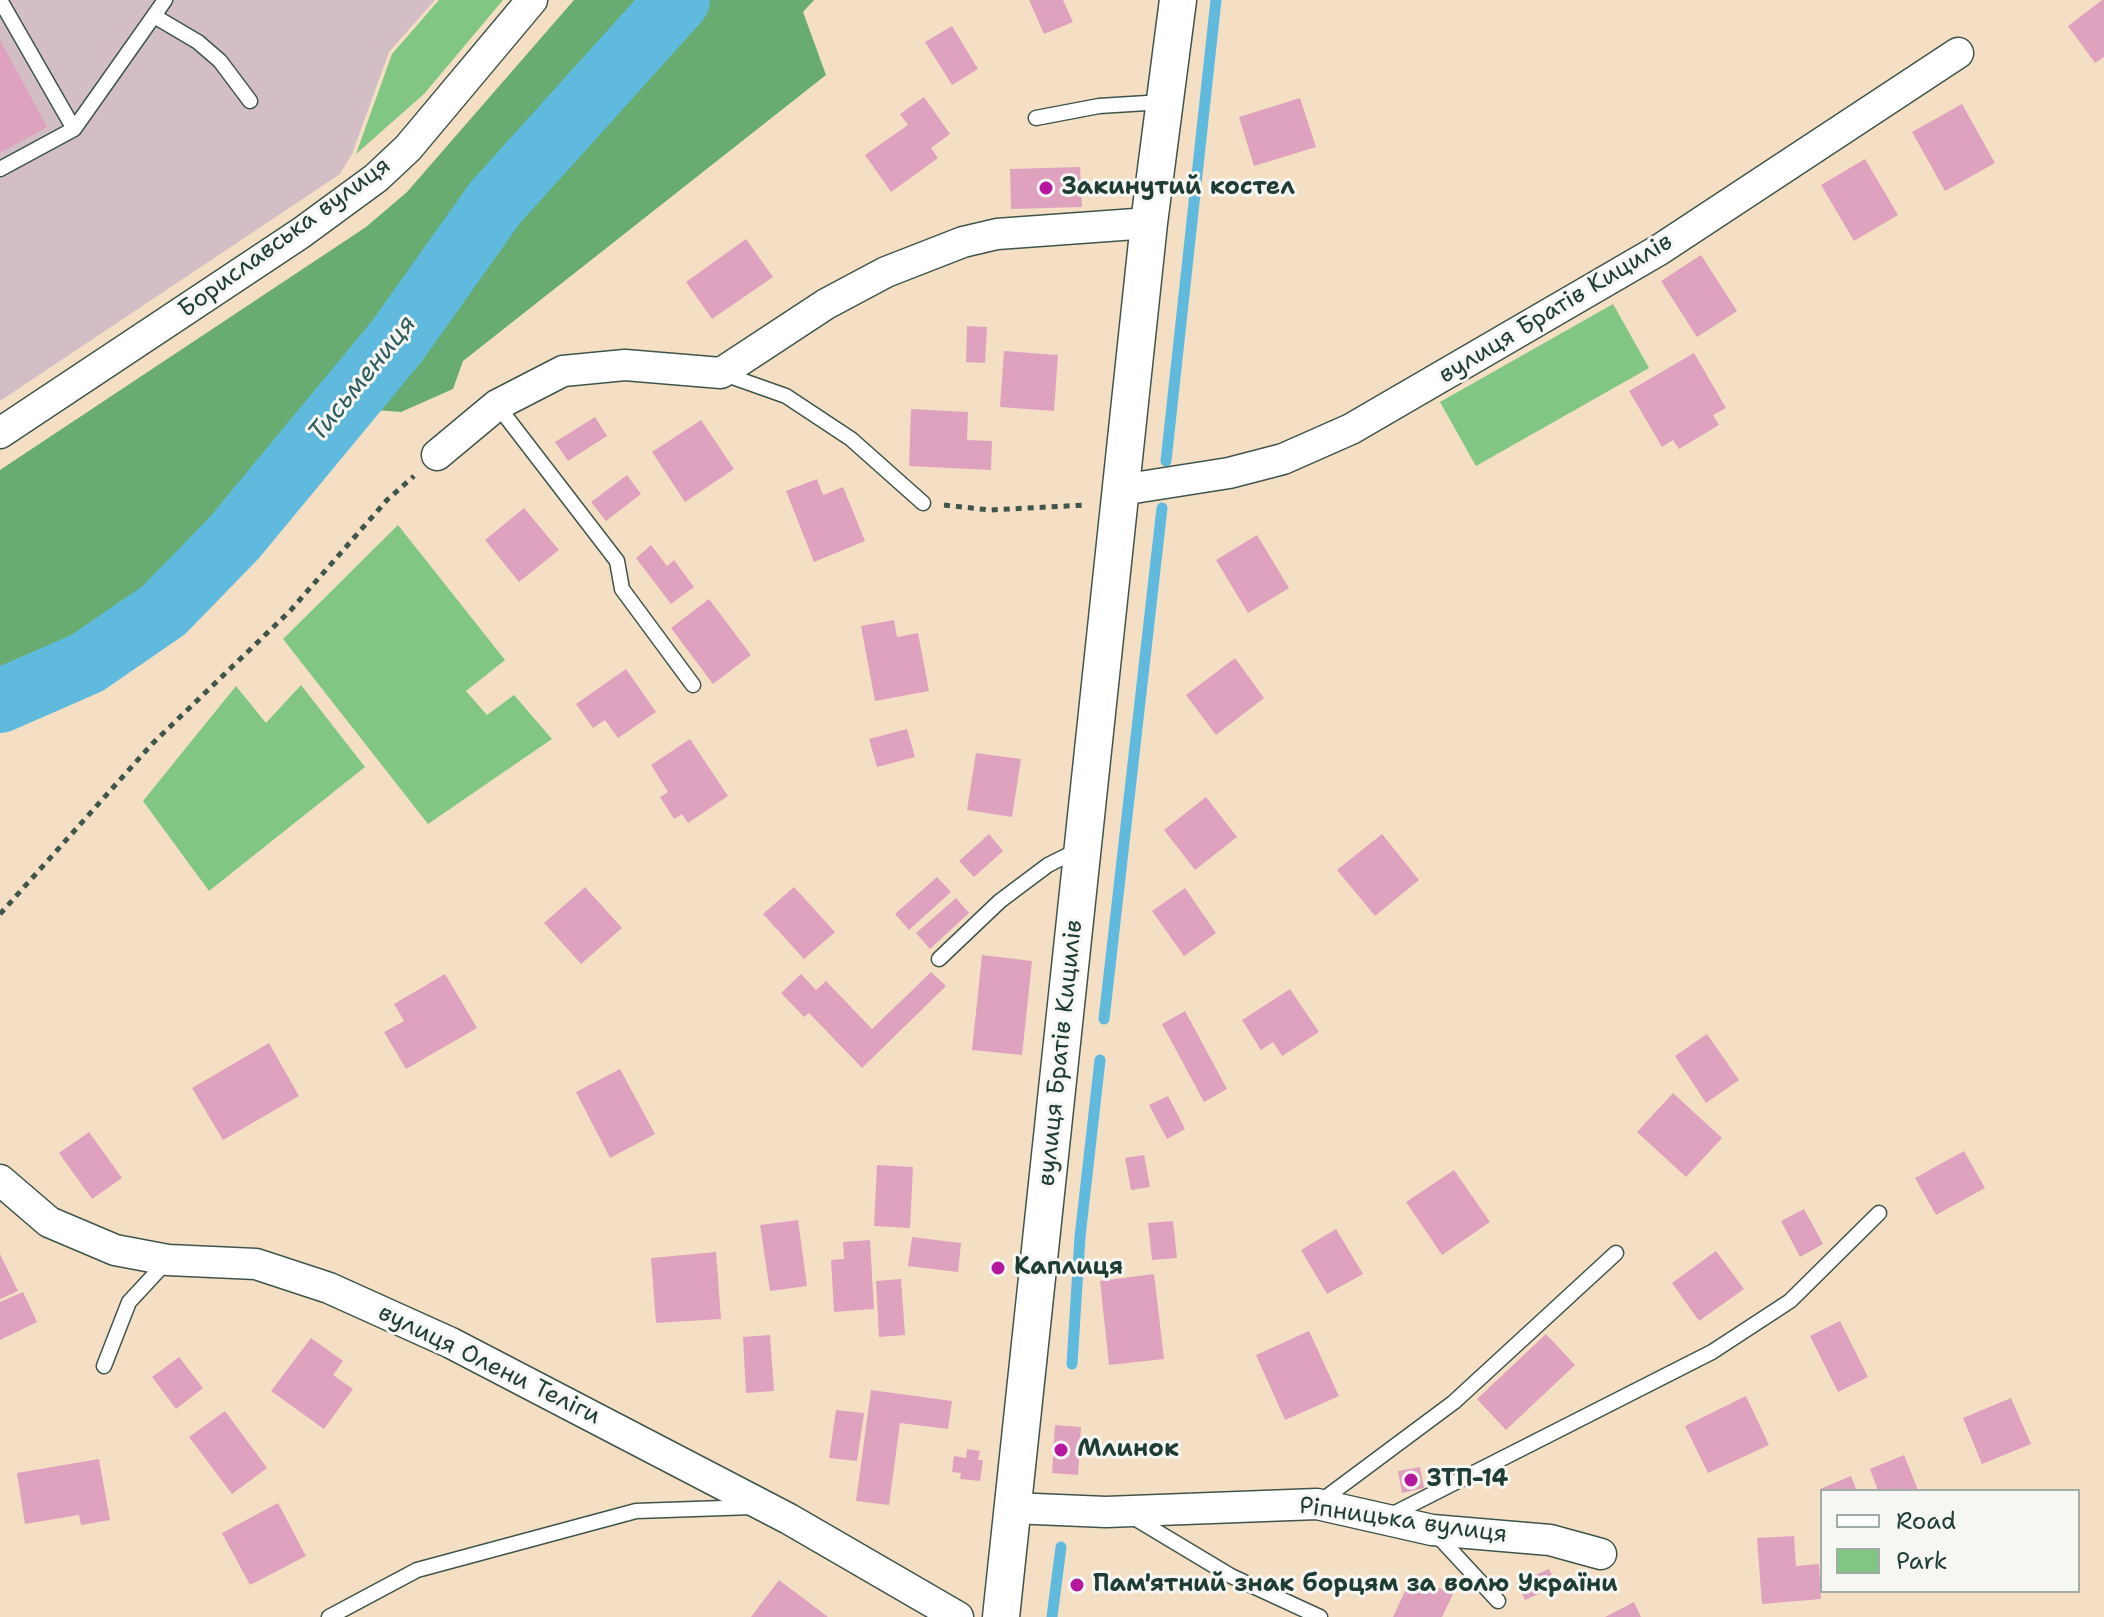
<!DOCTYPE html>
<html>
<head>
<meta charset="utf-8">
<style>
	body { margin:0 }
	#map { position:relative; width:2104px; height:1617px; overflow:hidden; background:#f4dfc4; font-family:"Shantell Sans",sans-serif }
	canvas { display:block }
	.legend { position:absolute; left:1820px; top:1489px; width:260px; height:104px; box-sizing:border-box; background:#f6f6f2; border:2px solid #a0aca6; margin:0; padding:10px 14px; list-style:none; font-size:24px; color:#1f3d34 }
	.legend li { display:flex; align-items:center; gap:16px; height:40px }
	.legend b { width:40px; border:2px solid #a0aca6 }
</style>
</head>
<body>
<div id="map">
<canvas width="2104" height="1617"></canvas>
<ul class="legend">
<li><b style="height:10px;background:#fff"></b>Road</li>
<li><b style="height:22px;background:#81c783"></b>Park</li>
</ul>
</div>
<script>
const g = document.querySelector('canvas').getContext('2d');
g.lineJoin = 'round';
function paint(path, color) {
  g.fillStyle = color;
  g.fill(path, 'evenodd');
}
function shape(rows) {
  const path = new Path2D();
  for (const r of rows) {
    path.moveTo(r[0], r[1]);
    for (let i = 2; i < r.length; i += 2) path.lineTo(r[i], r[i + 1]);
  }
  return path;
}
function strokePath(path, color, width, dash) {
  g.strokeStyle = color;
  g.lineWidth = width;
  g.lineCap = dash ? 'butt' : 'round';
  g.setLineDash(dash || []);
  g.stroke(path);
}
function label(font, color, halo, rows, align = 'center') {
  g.font = font + ' "Shantell Sans",sans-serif';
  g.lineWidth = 6;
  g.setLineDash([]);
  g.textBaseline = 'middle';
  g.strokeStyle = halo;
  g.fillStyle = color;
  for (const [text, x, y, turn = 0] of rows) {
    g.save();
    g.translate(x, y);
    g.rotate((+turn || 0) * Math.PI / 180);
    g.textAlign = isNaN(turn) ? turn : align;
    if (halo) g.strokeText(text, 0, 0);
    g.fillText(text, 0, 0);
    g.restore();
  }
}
const industrial = shape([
	[0,0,435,0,389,52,352,154,340,174,0,401]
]);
const green = shape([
	[439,0,503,0,424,94,356,154,392,54],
	[1613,304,1649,368,1476,466,1440,402],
	[398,525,505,660,466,691,487,715,514,695,552,739,428,824,283,639],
	[301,685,365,767,209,891,143,801,236,686,266,723]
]);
const forest = shape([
	[574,0,660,0,482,199,210,528,147,594,73,647,0,676,0,470,366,227,407,192],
	[702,0,814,0,803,12,826,75,463,361,453,389,401,412,362,409,507,216]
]);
const stream = shape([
	[1166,461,1216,0],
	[1104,1019,1162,508],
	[1072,1364,1080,1237,1100,1060],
	[1052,1617,1061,1547]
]);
const river = shape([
	[0,701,87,663,164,610,234,538,397,341,495,203,678,0]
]);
const building = shape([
	[1029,0,1063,0,1073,22,1044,34],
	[2102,0,2104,0,2104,57,2095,63,2068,26],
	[952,26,978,69,952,85,925,42],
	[0,40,47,127,0,153],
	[924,97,950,134,931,148,938,158,891,192,865,155,908,125,900,114],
	[1300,98,1316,147,1254,166,1239,117],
	[1962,104,1995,163,1945,191,1912,132],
	[1865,159,1898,215,1854,241,1821,185],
	[1080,167,1082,207,1011,209,1010,169],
	[746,239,773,277,712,319,686,282],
	[1701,255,1737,311,1697,337,1661,281],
	[967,326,987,327,985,363,966,362],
	[1004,351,1058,355,1054,411,1000,407],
	[1694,353,1726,408,1713,415,1719,425,1679,449,1673,440,1662,447,1629,391],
	[911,409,968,412,967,440,992,441,991,470,909,466],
	[595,417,607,436,568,461,555,442],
	[701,420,734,469,685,502,652,452],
	[627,475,641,494,606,521,591,502],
	[817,479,823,495,843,487,865,541,814,562,786,491],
	[524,508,559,550,519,582,485,540],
	[1257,535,1289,588,1248,613,1216,560],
	[651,545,667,566,674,560,694,587,671,604,636,558],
	[709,599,751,655,713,684,671,628],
	[894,620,897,637,918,633,929,691,875,701,861,626],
	[1235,658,1264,698,1216,735,1186,695],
	[626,669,656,712,618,738,605,720,593,728,576,704],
	[907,729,915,757,877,767,869,739],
	[690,739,728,796,688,823,682,814,674,819,660,797,668,792,651,765],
	[976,753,1021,759,1012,817,967,810],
	[1206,797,1237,837,1195,870,1164,830],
	[989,834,1003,851,974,877,959,861],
	[1382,834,1419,880,1375,916,1337,870],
	[937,877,951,892,909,930,895,914],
	[585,887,622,928,581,964,544,923],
	[794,887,835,932,804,959,763,914],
	[1185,888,1216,933,1184,956,1152,911],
	[956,898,969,913,930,949,916,933],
	[982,955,1032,961,1022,1055,972,1050],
	[931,972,946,986,862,1068,809,1013,804,1017,781,993,801,974,816,990,826,981,872,1029],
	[445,974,477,1028,406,1069,384,1032,404,1021,394,1004],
	[1290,989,1319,1032,1282,1056,1273,1042,1261,1050,1242,1020],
	[1185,1011,1227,1089,1204,1102,1162,1024],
	[1707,1034,1739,1080,1706,1103,1675,1056],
	[269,1043,299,1096,223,1140,192,1088],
	[620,1069,655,1134,610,1158,576,1092],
	[1673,1093,1722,1138,1686,1177,1637,1132],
	[1168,1096,1185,1129,1167,1139,1149,1105],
	[89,1132,122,1178,92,1199,59,1153],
	[1964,1151,1985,1188,1936,1215,1915,1178],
	[1144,1155,1150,1187,1131,1190,1125,1158],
	[877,1165,913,1167,910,1228,874,1226],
	[1454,1170,1490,1222,1442,1255,1406,1202],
	[1804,1209,1823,1244,1800,1257,1781,1221],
	[798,1220,807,1286,770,1291,760,1225],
	[1173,1221,1177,1258,1152,1260,1148,1223],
	[1336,1229,1363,1274,1327,1294,1301,1250],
	[912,1237,961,1243,958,1272,908,1266],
	[870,1240,874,1309,834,1312,831,1260,844,1259,843,1242],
	[1716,1251,1744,1289,1699,1321,1672,1283],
	[716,1252,721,1319,656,1323,651,1258],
	[0,1254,18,1291,0,1299],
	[991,1261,1006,1262,1005,1275,990,1275],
	[1154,1274,1164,1359,1109,1365,1100,1281],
	[901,1279,905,1335,879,1337,876,1281],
	[23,1292,37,1322,0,1340,0,1302],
	[1840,1321,1868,1377,1838,1392,1810,1336],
	[1309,1331,1339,1396,1285,1420,1256,1355],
	[1546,1334,1575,1365,1506,1430,1477,1399],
	[770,1335,774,1391,746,1393,743,1337],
	[311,1338,343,1361,333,1375,353,1389,324,1429,271,1391],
	[179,1357,203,1388,176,1409,152,1377],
	[871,1390,952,1401,948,1429,900,1423,889,1505,856,1501],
	[1746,1396,1769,1445,1708,1473,1685,1426],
	[2011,1398,2031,1444,1982,1464,1963,1418],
	[836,1410,864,1413,857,1461,829,1458],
	[225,1411,267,1468,232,1494,189,1437],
	[1055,1425,1081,1427,1078,1475,1052,1473],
	[967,1449,980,1451,978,1460,983,1460,980,1481,960,1479,961,1473,952,1472,954,1456,966,1458],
	[1904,1455,1918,1490,1878,1491,1870,1469],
	[99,1459,110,1520,81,1525,79,1515,25,1524,17,1473],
	[1420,1467,1424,1488,1402,1493,1398,1471],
	[1851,1476,1857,1491,1821,1491,1820,1489],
	[278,1503,306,1556,250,1585,222,1533],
	[1794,1536,1796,1566,1819,1564,1821,1599,1762,1604,1757,1538],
	[1549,1569,1557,1586,1525,1600,1517,1583],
	[1412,1576,1453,1594,1442,1617,1393,1617],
	[779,1580,828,1617,751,1617],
	[1634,1602,1641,1617,1605,1617]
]);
const path = shape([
	[944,505,990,510,1086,505],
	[0,914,152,744,290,611,387,500,414,476]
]);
const service = shape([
	[0,0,74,129],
	[154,16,198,42,220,61,250,101],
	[1036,118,1099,106,1163,102],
	[0,169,74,129,165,0],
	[721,373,786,396,851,439,923,503],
	[497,405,617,561,622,589,693,685],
	[939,959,1000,901,1048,865,1080,849],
	[104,1366,129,1302,168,1260],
	[1317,1504,1454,1402,1616,1253],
	[1131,1516,1231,1576,1320,1617],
	[1389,1516,1712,1352,1790,1301,1879,1213],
	[1435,1533,1498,1601],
	[329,1617,417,1570,636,1511,753,1507]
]);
const minor = shape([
	[0,433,301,233,376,178,408,148,532,0],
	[437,455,497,405,563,371,625,365,721,373,826,304,886,272,963,242,997,234,1149,223],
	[1121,490,1229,473,1283,459,1351,429,1659,250,1958,53],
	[0,1180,49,1222,115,1250,168,1260,256,1264,329,1288,451,1343,789,1519,958,1617],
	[1012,1508,1106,1512,1317,1504,1432,1530,1550,1540,1601,1554]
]);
const tertiary = shape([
	[1001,1617,1149,223,1178,0]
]);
const markers = [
	[1046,188,8,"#b5179e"],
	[998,1268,8,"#b5179e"],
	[1061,1450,8,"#b5179e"],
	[1411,1480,8,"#b5179e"],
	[1077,1585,8,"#b5179e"]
];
const poiNames = [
	["Закинутий костел",1062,188],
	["Каплиця",1014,1268],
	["Млинок",1077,1450],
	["ЗТП-14",1427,1480],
	["Пам'ятний знак борцям за волю України",1093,1585]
];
const streetNames = [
	["Бориславська вулиця",285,238,-36],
	["вулиця Братів Кицилів",1556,309,-31],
	["вулиця Братів Кицилів",1061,1053,-84],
	["вулиця Олени Теліги",489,1365,26],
	["Ріпницька вулиця",1403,1521,8]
];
const waterNames = [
	["Тисьмениця",363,379,-51]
];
paint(industrial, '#d2bec4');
paint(green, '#81c783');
paint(forest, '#68ac71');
strokePath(stream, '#60bade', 11);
strokePath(river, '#60bade', 64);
paint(building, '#dfa2be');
strokePath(service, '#3f554a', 17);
strokePath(minor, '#3f554a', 33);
strokePath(tertiary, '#3f554a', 39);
strokePath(path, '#3f554a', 5, [6, 6]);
strokePath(service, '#fff', 14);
strokePath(minor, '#fff', 30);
strokePath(tertiary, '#fff', 36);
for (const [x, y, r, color] of markers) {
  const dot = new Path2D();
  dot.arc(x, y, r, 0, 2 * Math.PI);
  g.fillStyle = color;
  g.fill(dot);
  strokePath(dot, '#f6f6f2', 3);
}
label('bold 24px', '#1f3d34', '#f6f6f2', poiNames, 'left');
label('24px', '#1f3d34', '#f6f6f2', streetNames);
label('italic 26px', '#2f5c5e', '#f6f6f2', waterNames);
</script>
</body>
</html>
